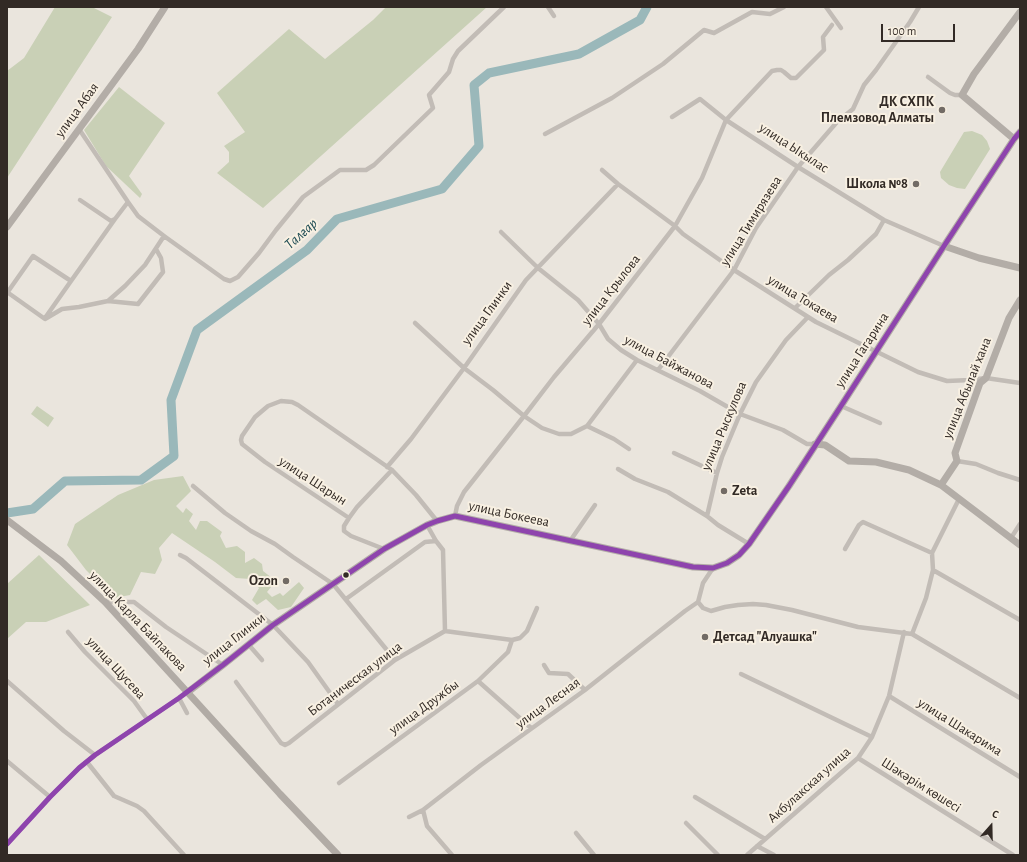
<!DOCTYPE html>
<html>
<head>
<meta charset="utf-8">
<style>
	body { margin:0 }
	#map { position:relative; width:1027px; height:862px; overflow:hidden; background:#eae5dd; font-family:"Alegreya Sans",sans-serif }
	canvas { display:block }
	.frame { position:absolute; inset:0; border:8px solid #322a25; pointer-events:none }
	.north { position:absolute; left:971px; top:806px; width:40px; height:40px; -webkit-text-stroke:3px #f8f0e2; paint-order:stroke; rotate:20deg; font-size:11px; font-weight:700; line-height:16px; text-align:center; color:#322a25 }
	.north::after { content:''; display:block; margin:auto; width:14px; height:18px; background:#322a25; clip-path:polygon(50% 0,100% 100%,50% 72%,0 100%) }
	.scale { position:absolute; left:881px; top:24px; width:74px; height:18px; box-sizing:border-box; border:2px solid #322a25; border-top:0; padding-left:5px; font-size:12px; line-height:14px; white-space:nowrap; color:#322a25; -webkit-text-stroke:3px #f8f0e2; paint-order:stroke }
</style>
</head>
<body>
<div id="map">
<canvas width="1027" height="862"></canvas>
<div class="frame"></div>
<div class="north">С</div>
<div class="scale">100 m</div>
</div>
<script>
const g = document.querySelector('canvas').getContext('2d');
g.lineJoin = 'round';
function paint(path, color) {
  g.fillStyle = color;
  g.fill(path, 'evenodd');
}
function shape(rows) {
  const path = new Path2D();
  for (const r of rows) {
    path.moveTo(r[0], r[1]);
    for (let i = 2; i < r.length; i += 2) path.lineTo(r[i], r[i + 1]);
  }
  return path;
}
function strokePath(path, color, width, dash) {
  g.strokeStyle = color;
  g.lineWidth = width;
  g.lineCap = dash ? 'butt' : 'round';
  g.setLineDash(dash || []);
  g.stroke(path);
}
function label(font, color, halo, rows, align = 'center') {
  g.font = font + ' "Alegreya Sans",sans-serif';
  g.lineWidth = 4;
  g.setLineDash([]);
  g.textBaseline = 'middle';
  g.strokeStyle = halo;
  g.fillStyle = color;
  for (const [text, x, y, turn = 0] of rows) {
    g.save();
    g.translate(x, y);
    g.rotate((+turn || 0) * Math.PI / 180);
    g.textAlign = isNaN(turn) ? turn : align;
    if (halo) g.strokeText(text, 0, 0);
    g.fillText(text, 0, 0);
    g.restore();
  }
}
const green = shape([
	[55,7,92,7,112,17,7,178,7,71,24,58],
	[386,7,487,7,263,208,217,173,229,162,229,152,224,146,245,132,217,93,289,29,325,59,373,20],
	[119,87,165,123,129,176,142,194,140,198,106,166,84,130],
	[972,131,982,135,987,141,990,149,965,189,957,188,949,185,941,178,940,172,964,132],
	[37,406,54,418,48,427,31,414],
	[183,476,191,491,176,506,183,513,186,508,193,514,189,521,196,530,200,521,207,521,222,532,220,536,226,548,237,546,245,552,245,563,254,558,262,564,263,571,276,581,267,592,272,597,280,593,283,596,299,582,304,588,291,607,278,610,266,599,257,605,252,600,259,588,250,579,236,578,215,562,172,533,159,548,162,560,155,574,141,572,130,595,114,598,86,570,67,545,75,524,118,495,154,480],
	[39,555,90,605,46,622,26,622,7,639,7,584]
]);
const river = shape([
	[7,513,33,509,65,481,141,480,174,456,171,400,197,330,307,250,337,219,442,189,479,146,474,85,489,73,579,54,640,20,647,7]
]);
const street = shape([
	[548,7,554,16],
	[826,7,841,28],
	[928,77,950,93,955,95,962,95],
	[672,117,700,99,726,120,798,167,884,220,944,246],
	[79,129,128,202,138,216,164,236,224,279,230,281,238,277,259,253,276,230,303,197,340,170,366,170,374,165,433,108,429,95,449,72,453,59,458,51,504,7],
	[545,134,612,98,663,64,704,30,714,33,752,12,770,14,784,7],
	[602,170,618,184,675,226,683,234,734,270,816,322,918,372,947,381,970,380,986,378,1020,383],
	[80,200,111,221,115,219,128,202],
	[501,232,538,268,578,300,599,324,608,339,621,350,637,360,700,391,740,414,783,430,807,444,815,444],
	[71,281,115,219],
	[7,292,45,319,62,309,79,307,108,301,125,286,145,265,164,236],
	[7,293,33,256,71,281,45,318],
	[108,301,138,304,163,272,161,258,156,249],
	[795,308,829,275,848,260,876,234,884,220],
	[415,323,464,368,493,390,524,416,542,428,559,434,571,434,587,426,637,360],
	[658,370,734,270,756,228,798,167,837,122,853,109,864,85,876,70,910,22,919,7],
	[841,406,880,423],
	[587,426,614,439,629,449],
	[674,453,717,473],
	[957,461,976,464,998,473,1020,480],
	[387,467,411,439,464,368,526,280,618,184],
	[618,469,635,479,668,492,707,516,718,525,749,544],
	[193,486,225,513,251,531,275,544,293,557,333,584,395,660],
	[455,516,457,506,464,492,524,416,554,377,599,324,675,226,702,178,726,120,772,71,777,70,781,70,784,72,791,78,796,78,824,50,823,37,832,25],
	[707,516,717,473,722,457,740,414,756,382,786,340,808,317],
	[349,518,265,462,242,444,241,440,242,436,255,417,268,406,281,401,292,402,298,405,392,470,416,495,437,521],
	[427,525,436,541,443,550,445,631],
	[1011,538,1020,524],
	[570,541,595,505],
	[384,549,351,536,344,531,344,526,349,518,357,507,392,470],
	[845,549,859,525,863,522,932,553],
	[180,555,186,558,273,625,308,662,338,704],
	[713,568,703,583,698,602,703,608,711,611,725,607,738,605,753,604,766,605,792,610,858,627,912,634,1020,698],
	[933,570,1020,620],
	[346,599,425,542,436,541],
	[105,602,134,602,166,627,223,665],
	[68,632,85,652,134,701,147,719],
	[912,634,926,598,933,570,932,553,959,499],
	[248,644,262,660],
	[544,665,549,673,568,674,585,690],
	[741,674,872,737],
	[7,681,64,731,95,755],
	[478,681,531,728],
	[236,682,281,743,285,745,289,743,395,660,445,631,512,640,520,638,527,631,537,608],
	[889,696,1020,777],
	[179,698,187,713],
	[858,758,1013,855],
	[7,761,50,797],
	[87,762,114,796,137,806,144,811,184,855],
	[339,783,478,681,508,652,512,640],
	[695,797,765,839],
	[423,810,427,826,452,855],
	[409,817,423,810,481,765,585,690,685,611,698,602],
	[686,823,718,855],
	[576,833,594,855],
	[7,844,50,797,79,768,95,755,188,692],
	[757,846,774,855],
	[747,855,858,758,872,737,889,696,904,632]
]);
const secondary = shape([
	[1014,139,962,95,974,74,1020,12],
	[7,227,138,49,165,7],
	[944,246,979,258,1020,268],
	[815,444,825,445,849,461,876,462,909,470,941,485,1020,545],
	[941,485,957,461,955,453,980,383,986,378,1009,318,1020,300],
	[188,692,223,665,273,625,384,549,427,525,437,521,455,516,693,567,713,568,727,563,739,555,749,544,789,486,841,406,944,246,1014,139,1020,132]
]);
const primary = shape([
	[7,520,61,561,105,602,200,706,280,794,338,855]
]);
const bus1 = shape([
	[7,844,50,797,79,768,95,755,179,698,223,665,273,625,384,549,427,525,437,521,455,516,693,567,713,568,727,563,739,555,749,544,789,486,841,406,944,246,1014,139,1020,132]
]);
const markers = [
	[942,110,4,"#726b65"],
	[916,184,4,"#726b65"],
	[724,491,4,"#726b65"],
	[346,575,3.5,"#322a25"],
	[286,581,4,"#726b65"],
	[705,637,4,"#726b65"]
];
const poiNames = [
	["ДК СХПК",934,102],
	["Племзовод Алматы",934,118],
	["Школа №8",908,184],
	["Zeta",732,491,"left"],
	["Ozon",278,581],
	["Детсад \"Алуашка\"",713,637,"left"]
];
const streetNames = [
	["улица Абая",77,110,-54],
	["улица Ыкылас",794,148,33],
	["улица Тимирязева",751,221,-58],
	["улица Крылова",611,290,-52],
	["улица Токаева",803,299,31],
	["улица Глинки",487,313,-54],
	["улица Гагарина",862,350,-57],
	["улица Байжанова",669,362,28],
	["улица Абылай хана",967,388,-68],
	["улица Рыскулова",724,426,-67],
	["улица Шарын",313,481,33],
	["улица Бокеева",509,514,12],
	["улица Карла Байпакова",138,621,46],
	["улица Глинки",234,639,-38],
	["улица Щусева",116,668,47],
	["Ботаническая улица",355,679,-37],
	["улица Лесная",548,703,-36],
	["улица Дружбы",424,707,-36],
	["улица Шакарима",960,727,32],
	["Акбулакская улица",809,785,-42],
	["Шәкәрім көшесі",921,785,32]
];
const waterNames = [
	["Талғар",301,234,-42]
];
paint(green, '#c9d0b6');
strokePath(river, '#9ab8ba', 9);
strokePath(street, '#c2bcb6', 4.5);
strokePath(secondary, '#b3ada7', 7);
strokePath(primary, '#b1aba5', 7);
strokePath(bus1, '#8e44ad', 5);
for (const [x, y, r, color] of markers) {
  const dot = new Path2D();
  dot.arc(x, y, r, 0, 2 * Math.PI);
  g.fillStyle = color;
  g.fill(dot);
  strokePath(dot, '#f8f0e2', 1.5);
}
label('bold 14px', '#322a25', '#f8f0e2', poiNames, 'right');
label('14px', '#322a25', '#f8f0e2', streetNames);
label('italic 15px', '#1c4a52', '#f8f0e2', waterNames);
</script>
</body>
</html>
